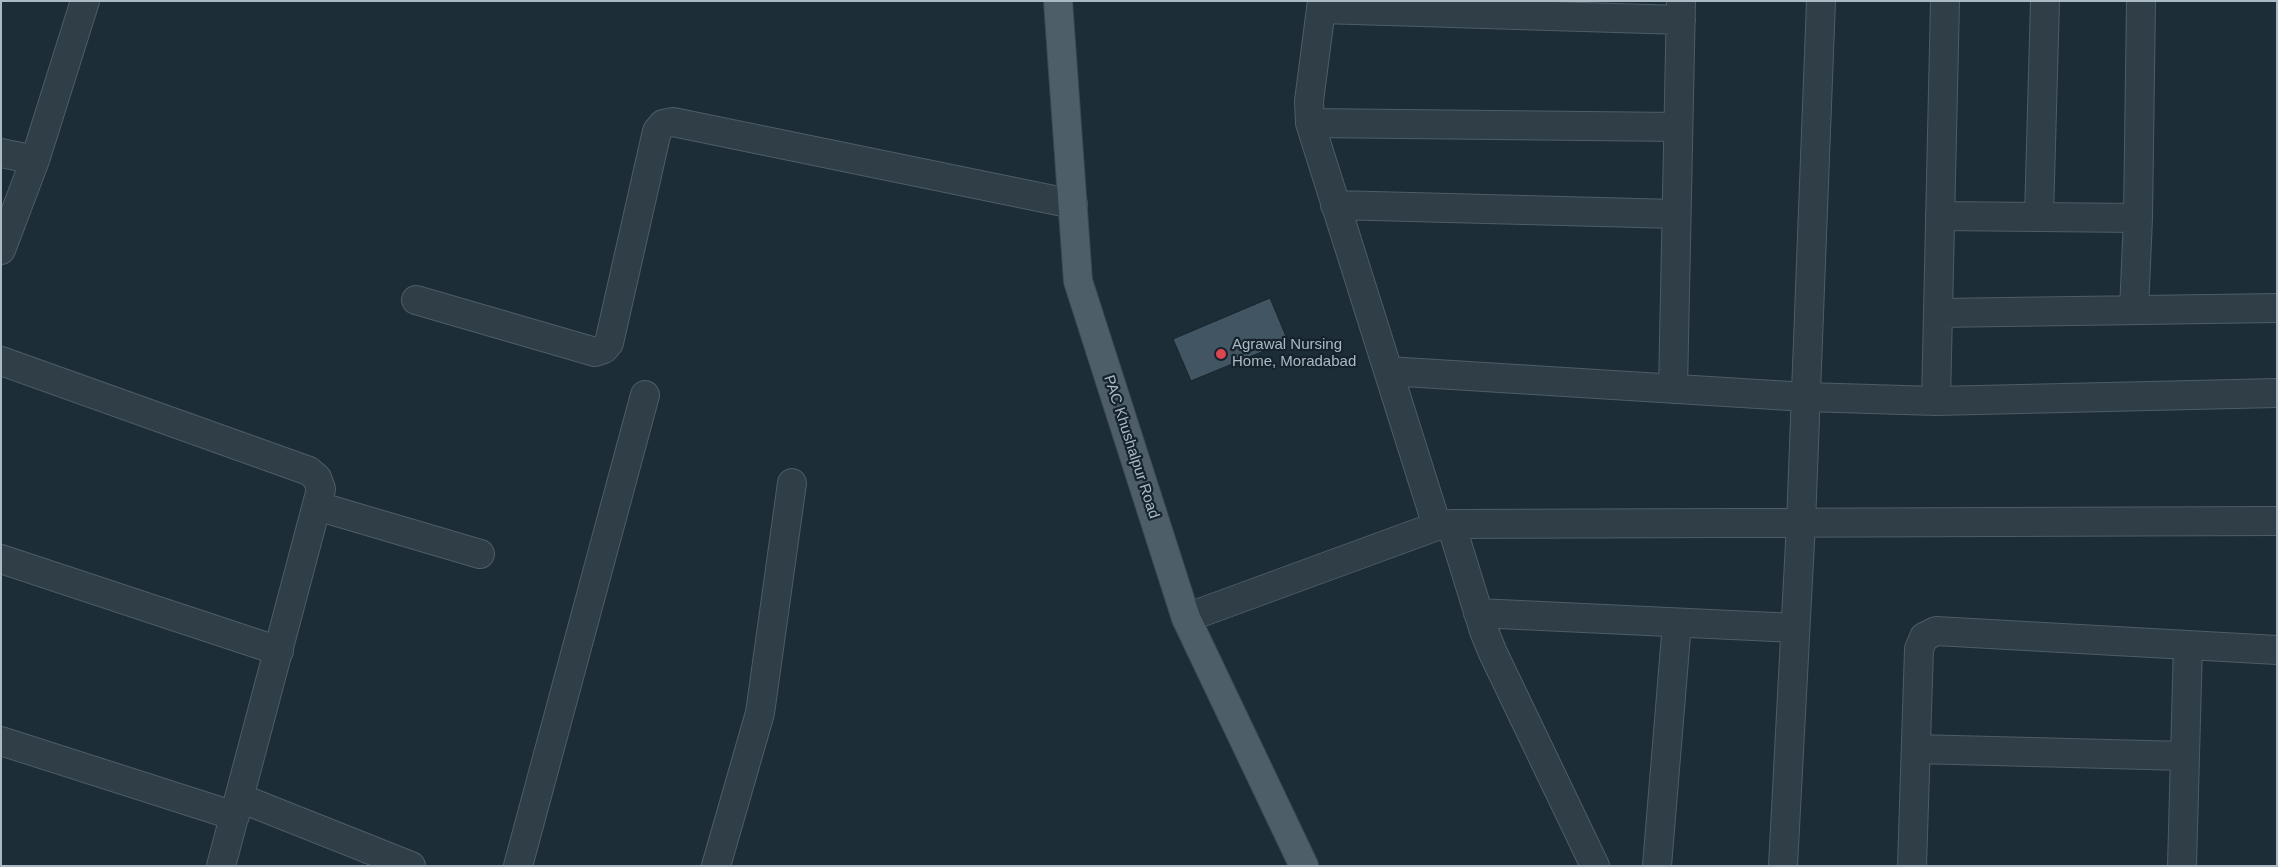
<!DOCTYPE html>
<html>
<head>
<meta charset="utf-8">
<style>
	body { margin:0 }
	#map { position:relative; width:2278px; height:867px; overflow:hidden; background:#1d2d37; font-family:Helvetica,sans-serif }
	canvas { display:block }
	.frame { position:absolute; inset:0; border:2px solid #aabac5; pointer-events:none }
</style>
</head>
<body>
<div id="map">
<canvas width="2278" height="867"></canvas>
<div class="frame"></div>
</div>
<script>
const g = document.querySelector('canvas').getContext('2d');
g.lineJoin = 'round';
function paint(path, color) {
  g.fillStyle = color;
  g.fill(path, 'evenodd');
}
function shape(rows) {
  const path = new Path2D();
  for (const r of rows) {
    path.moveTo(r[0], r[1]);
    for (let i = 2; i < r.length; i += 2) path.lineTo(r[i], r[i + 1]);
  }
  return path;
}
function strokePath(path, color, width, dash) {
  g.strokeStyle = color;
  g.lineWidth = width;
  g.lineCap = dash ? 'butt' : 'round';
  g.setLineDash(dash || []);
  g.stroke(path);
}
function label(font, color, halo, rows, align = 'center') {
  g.font = font + ' Helvetica,sans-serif';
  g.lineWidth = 4.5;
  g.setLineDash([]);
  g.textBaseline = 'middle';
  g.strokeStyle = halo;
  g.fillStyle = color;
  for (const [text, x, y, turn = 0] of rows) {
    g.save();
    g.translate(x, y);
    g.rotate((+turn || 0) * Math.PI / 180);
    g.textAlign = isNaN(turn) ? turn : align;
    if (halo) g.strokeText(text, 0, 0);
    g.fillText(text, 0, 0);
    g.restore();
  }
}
const building = shape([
	[1270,298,1288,341,1191,381,1173,339,1270,298]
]);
const minor = shape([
	[1322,1,1309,101,1310,123,1437,526],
	[1321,9,1681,20],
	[1310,123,1678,127],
	[1,153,35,160],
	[1335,205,1676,214],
	[1940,216,2138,218],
	[2039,217,2045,1],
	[1,250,35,160,85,1],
	[416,300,595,352,604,349,609,343,657,131,663,124,673,122,1073,204],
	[2134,310,2138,218,2141,1],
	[1938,313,2277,308],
	[1,361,309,471,317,478,321,489,221,866],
	[1388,371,1806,397,1936,401,2277,393],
	[1673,389,1681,1],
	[1936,401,1945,1],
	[317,506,480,554],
	[1451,524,1484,631,1493,653,1595,866],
	[1,559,279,651],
	[1478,613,1795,628],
	[1186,618,1437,526,1451,524,2277,521],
	[1,741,235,816],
	[1916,749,2185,756],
	[240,798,411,866],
	[518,866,645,395],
	[716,866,760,713,792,483],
	[1657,866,1677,623],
	[1783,866,1801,523,1821,1],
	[1912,866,1919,649,1924,637,1936,631,2277,650],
	[2182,866,2188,645]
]);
const major = shape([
	[1058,1,1078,281,1186,618,1304,866]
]);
const markers = [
	[1221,354,6,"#e0444e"]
];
const poiNames = [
	["Agrawal Nursing",1232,345],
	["Home, Moradabad",1232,362]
];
const streetNames = [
	["PAC Khushalpur Road",1131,447,72]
];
paint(building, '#425562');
strokePath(building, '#18252e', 1);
strokePath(minor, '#4e5c66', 30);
strokePath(major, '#3d4a54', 30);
strokePath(minor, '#303e48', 28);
strokePath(major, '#4e5e68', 28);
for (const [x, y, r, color] of markers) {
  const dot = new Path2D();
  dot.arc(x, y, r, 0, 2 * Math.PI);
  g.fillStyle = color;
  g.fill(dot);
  strokePath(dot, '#16232c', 2);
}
label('15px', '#aabac5', '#16232c', poiNames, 'left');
label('15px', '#aabac5', '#16232c', streetNames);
</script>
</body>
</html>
